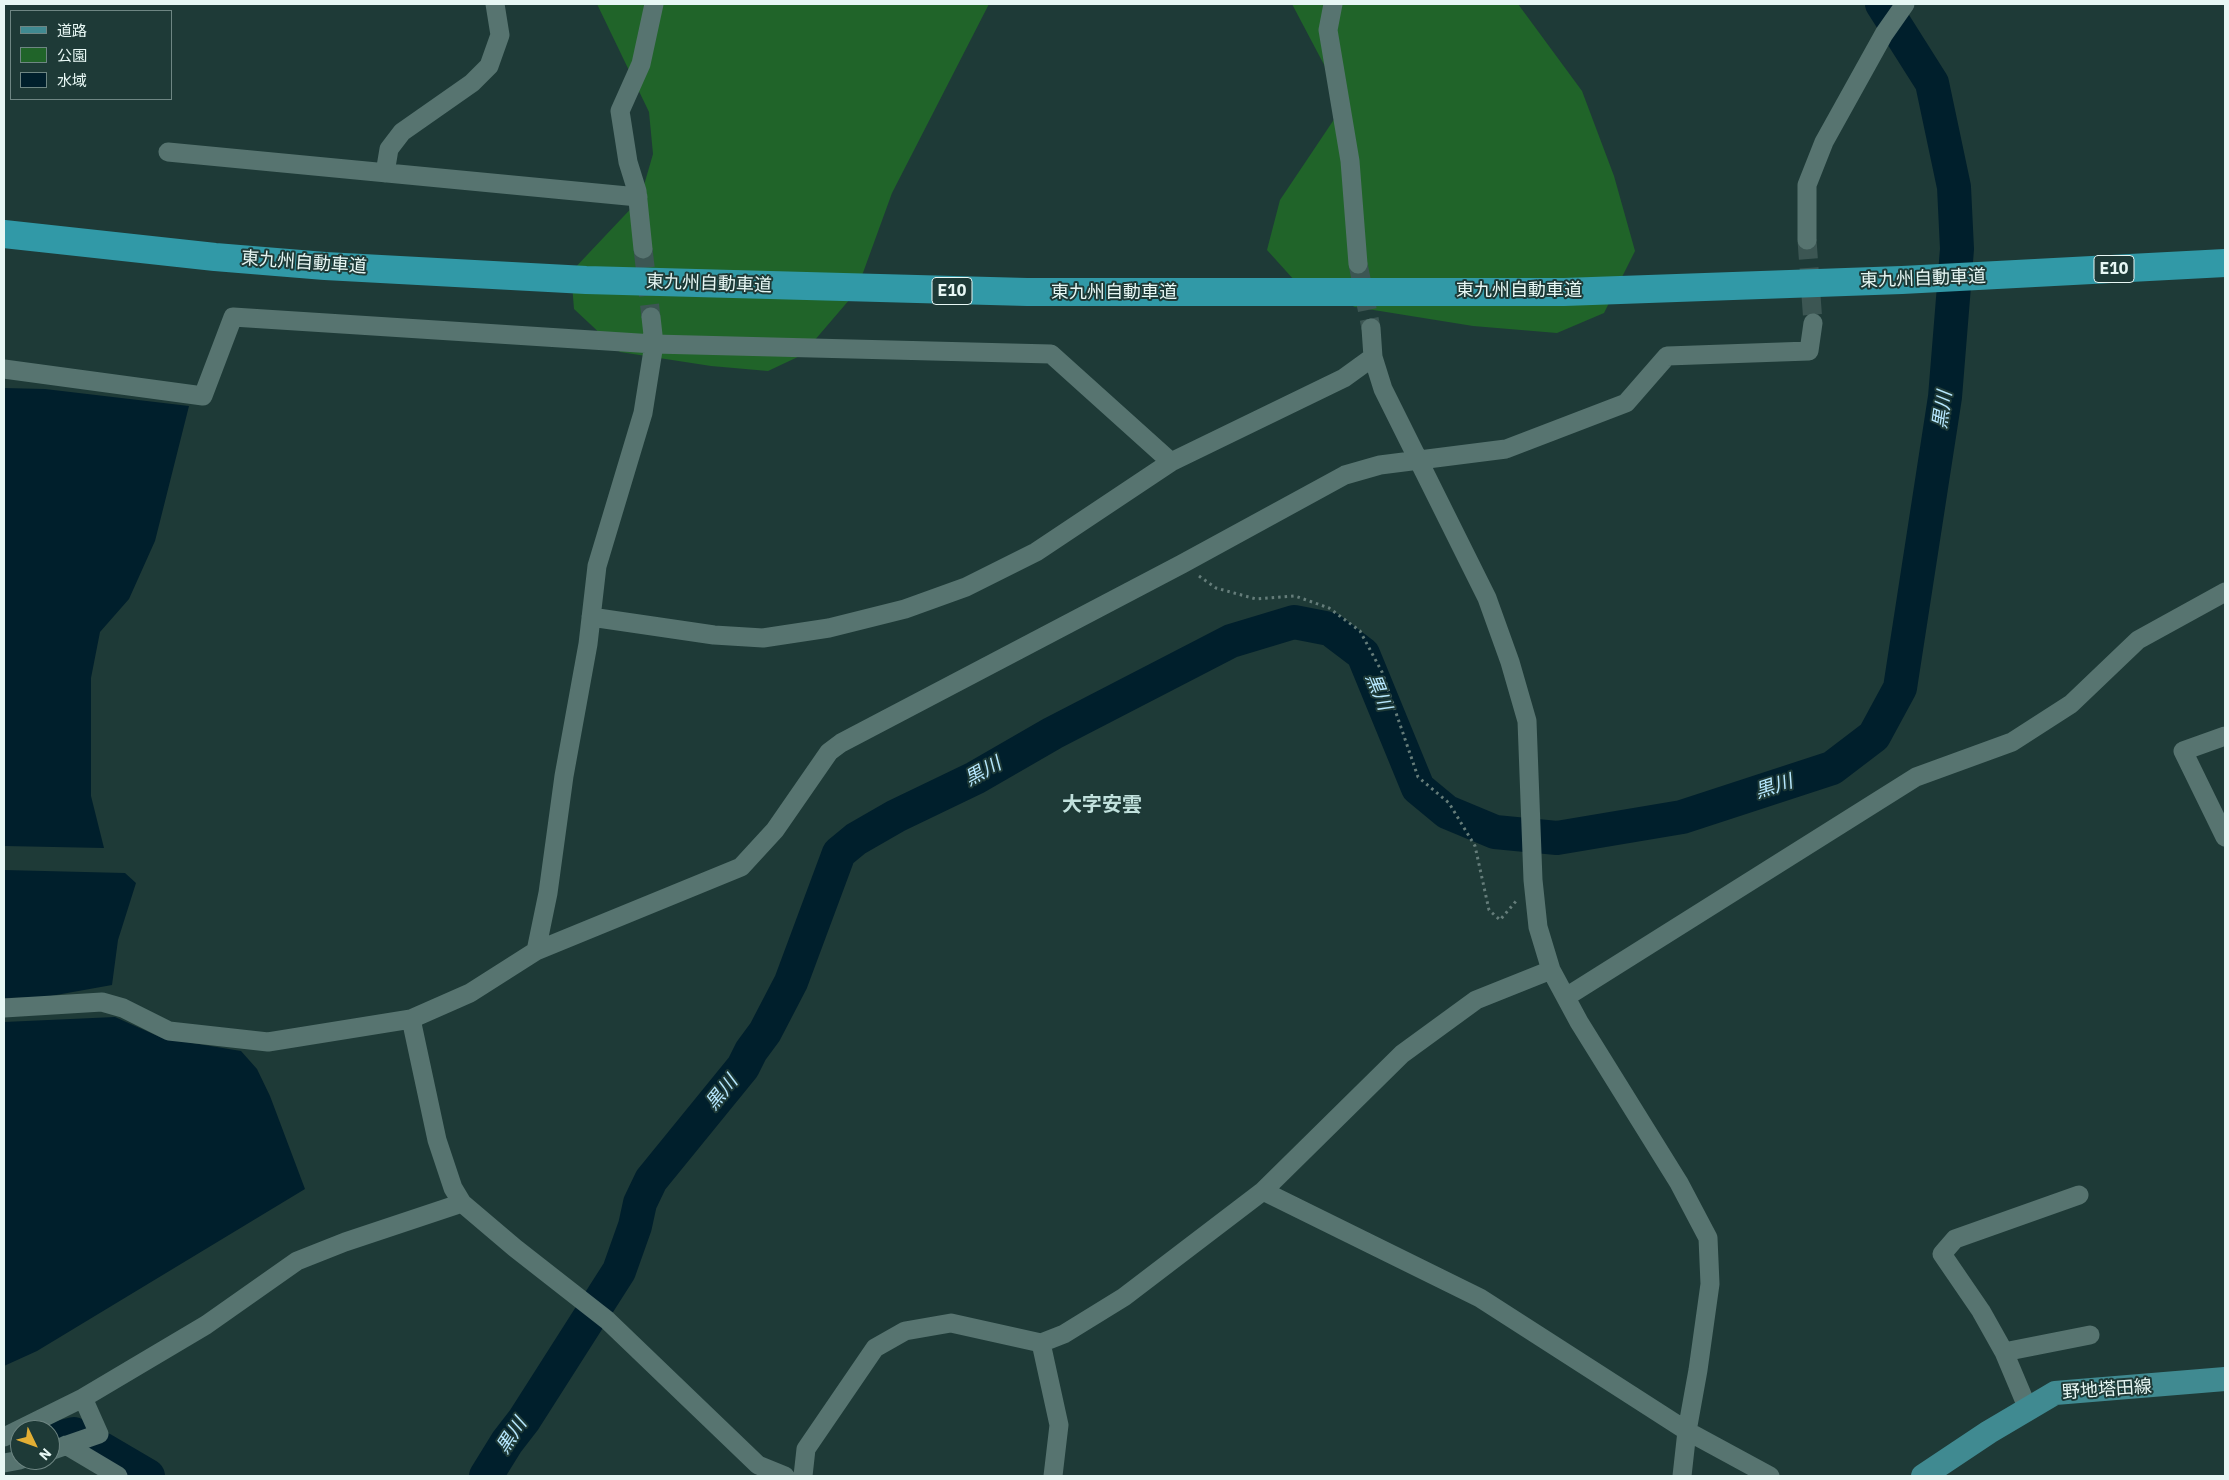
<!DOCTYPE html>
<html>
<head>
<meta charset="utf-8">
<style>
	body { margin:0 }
	#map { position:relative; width:2229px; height:1480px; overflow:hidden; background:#1e3a37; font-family:"IBM Plex Sans","Noto Sans JP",sans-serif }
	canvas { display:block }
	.frame { position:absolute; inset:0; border:5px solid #e7f7f4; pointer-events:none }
	.legend { position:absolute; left:10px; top:10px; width:162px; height:90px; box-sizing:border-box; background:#1e3a37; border:1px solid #6e8683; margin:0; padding:6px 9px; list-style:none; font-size:15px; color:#e7f7f4 }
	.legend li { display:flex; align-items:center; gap:10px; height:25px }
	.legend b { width:25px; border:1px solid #6e8683 }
	.north { position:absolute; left:10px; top:1420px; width:50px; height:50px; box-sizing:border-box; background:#1e3a37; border:1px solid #6e8683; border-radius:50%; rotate:132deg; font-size:14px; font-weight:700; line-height:20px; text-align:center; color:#e7f7f4 }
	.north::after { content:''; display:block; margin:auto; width:18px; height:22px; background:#e3ae34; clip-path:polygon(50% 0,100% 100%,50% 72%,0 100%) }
</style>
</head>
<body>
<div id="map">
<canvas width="2229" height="1480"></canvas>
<div class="frame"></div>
<ul class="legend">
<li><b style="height:6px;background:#408a91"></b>道路</li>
<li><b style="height:14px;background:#206429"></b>公園</li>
<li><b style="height:14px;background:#001f2c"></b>水域</li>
</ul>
<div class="north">N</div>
</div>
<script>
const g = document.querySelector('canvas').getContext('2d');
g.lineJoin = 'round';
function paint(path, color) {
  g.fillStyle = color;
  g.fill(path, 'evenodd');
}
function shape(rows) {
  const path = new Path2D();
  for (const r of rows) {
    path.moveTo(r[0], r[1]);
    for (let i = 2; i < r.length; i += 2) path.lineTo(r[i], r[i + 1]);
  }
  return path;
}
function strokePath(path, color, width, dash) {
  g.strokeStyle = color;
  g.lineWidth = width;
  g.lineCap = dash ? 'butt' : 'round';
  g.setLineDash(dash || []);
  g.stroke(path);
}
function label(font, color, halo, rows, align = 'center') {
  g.font = font + ' "IBM Plex Sans","Noto Sans JP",sans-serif';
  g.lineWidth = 4;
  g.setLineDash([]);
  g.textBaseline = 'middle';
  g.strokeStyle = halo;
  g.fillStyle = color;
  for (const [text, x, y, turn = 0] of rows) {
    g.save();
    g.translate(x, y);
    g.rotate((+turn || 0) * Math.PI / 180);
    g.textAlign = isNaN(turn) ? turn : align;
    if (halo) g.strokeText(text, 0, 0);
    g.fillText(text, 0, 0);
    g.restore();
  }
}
const green = shape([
	[597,4,989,4,892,193,856,292,802,355,768,371,711,366,620,352,574,309,571,272,640,199,653,154,649,112],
	[1292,4,1518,4,1582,91,1614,176,1635,251,1604,313,1557,333,1473,326,1355,307,1295,281,1267,250,1280,200,1337,115,1330,76]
]);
const water = shape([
	[4,388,45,389,189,406,155,541,129,599,100,632,91,678,91,796,104,848,4,846],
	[4,870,125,873,136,883,118,940,112,985,45,997,4,998],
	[115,1017,162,1038,241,1051,257,1069,270,1096,305,1189,37,1351,4,1366,4,1022]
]);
const river = shape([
	[50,1440,74,1434],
	[102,1449,148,1476],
	[486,1476,507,1442,524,1420,619,1271,635,1226,640,1203,651,1180,743,1067,751,1051,765,1032,791,982,839,853,856,839,896,816,975,778,1053,733,1231,641,1294,622,1330,629,1363,654,1418,788,1447,812,1495,832,1557,838,1682,817,1832,768,1874,736,1900,688,1945,397,1957,249,1954,187,1932,83,1882,4]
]);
const minorTunnel = shape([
	[1807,240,1813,323],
	[643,249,651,317],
	[1358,264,1371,328]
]);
const path = shape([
	[1199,576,1216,588,1256,599,1295,596,1329,608,1360,631,1382,672,1418,777,1449,803,1475,846,1489,910,1500,920,1517,900]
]);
const minor = shape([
	[1333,4,1328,30,1350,161,1358,264],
	[168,152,638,197],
	[385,173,389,149,402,132,472,83,489,66,500,35,495,4],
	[1807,240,1807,185,1824,142,1884,34,1905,4],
	[643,249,637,191,628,162,620,111,641,64,654,4],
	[1371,328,1373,357,1383,389,1487,598,1510,662,1527,721,1533,880,1538,927,1551,970,1579,1022,1679,1183,1708,1238,1710,1284,1698,1370,1687,1431,1682,1476],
	[4,369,203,396,233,317,654,344,1051,354,1171,462],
	[591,617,714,635,763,638,829,628,905,609,966,587,1036,552,1171,462,1344,378,1373,357],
	[2225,736,2183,751,2225,837],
	[536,951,548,893,564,776,588,644,597,566,643,413,654,344,651,317],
	[1566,997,1916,777,2012,742,2071,704,2138,640,2225,592],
	[4,1008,102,1002,123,1008,169,1031,268,1042,411,1019,470,993,536,951,741,867,775,830,829,752,841,743,1182,564,1345,475,1380,465,1506,449,1626,403,1667,356,1809,351,1813,323],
	[411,1019,437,1140,453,1188,462,1203,515,1248,607,1320,758,1465,785,1476],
	[1263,1191,1480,1298,1687,1431,1770,1476],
	[1041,1343,1059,1425,1053,1476],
	[2004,1352,1981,1311,1942,1254,1955,1239,2079,1195],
	[2028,1409,2004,1352,2090,1335],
	[4,1437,83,1398,206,1325,297,1261,345,1242,462,1203],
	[66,1445,118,1476],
	[50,1451,99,1434,83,1398],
	[4,1463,20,1460],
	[803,1476,806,1449,875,1348,905,1331,951,1323,1041,1343,1064,1334,1124,1297,1263,1191,1402,1054,1476,1000,1551,970]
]);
const major = shape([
	[1923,1476,1989,1432,2055,1393,2225,1379]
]);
const highway = shape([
	[4,234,215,257,325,266,586,280,1027,292,1564,292,1902,280,2225,263]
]);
const shields = [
	[2114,269,40],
	[952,291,40]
];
const shieldNames = [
	["E10",2114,269],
	["E10",952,291]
];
const streetNames = [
	["東九州自動車道",304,263,4],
	["東九州自動車道",1923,279,-2],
	["東九州自動車道",709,284,2],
	["東九州自動車道",1519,291],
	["東九州自動車道",1114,293],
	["野地塔田線",2107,1390,-4]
];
const waterNames = [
	["黒川",1943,410,-82],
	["黒川",1378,692,68],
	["黒川",983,772,-29],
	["黒川",1774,787,-18],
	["黒川",722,1093,-51],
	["黒川",512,1436,-57]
];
const quarterNames = [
	["大字安雲",1102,805]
];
paint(green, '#206429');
paint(water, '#001f2c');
strokePath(river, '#001f2c', 34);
strokePath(minorTunnel, '#3c5653', 19, [19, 9]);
strokePath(path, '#657d7a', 3, [2.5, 4]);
strokePath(minor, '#577470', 19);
strokePath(major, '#408a91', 24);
strokePath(highway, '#3199a7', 28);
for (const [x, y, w] of shields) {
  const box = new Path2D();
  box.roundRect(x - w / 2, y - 13.5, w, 27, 4);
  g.fillStyle = '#1e3a37';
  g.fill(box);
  strokePath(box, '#e7f7f4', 1);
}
label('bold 16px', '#e7f7f4', null, shieldNames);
label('18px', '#e7f7f4', '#1e3a37', streetNames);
label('italic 19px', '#b7e8ff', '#1e3a37', waterNames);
label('bold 20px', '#c1e1dd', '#1e3a37', quarterNames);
</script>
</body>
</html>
